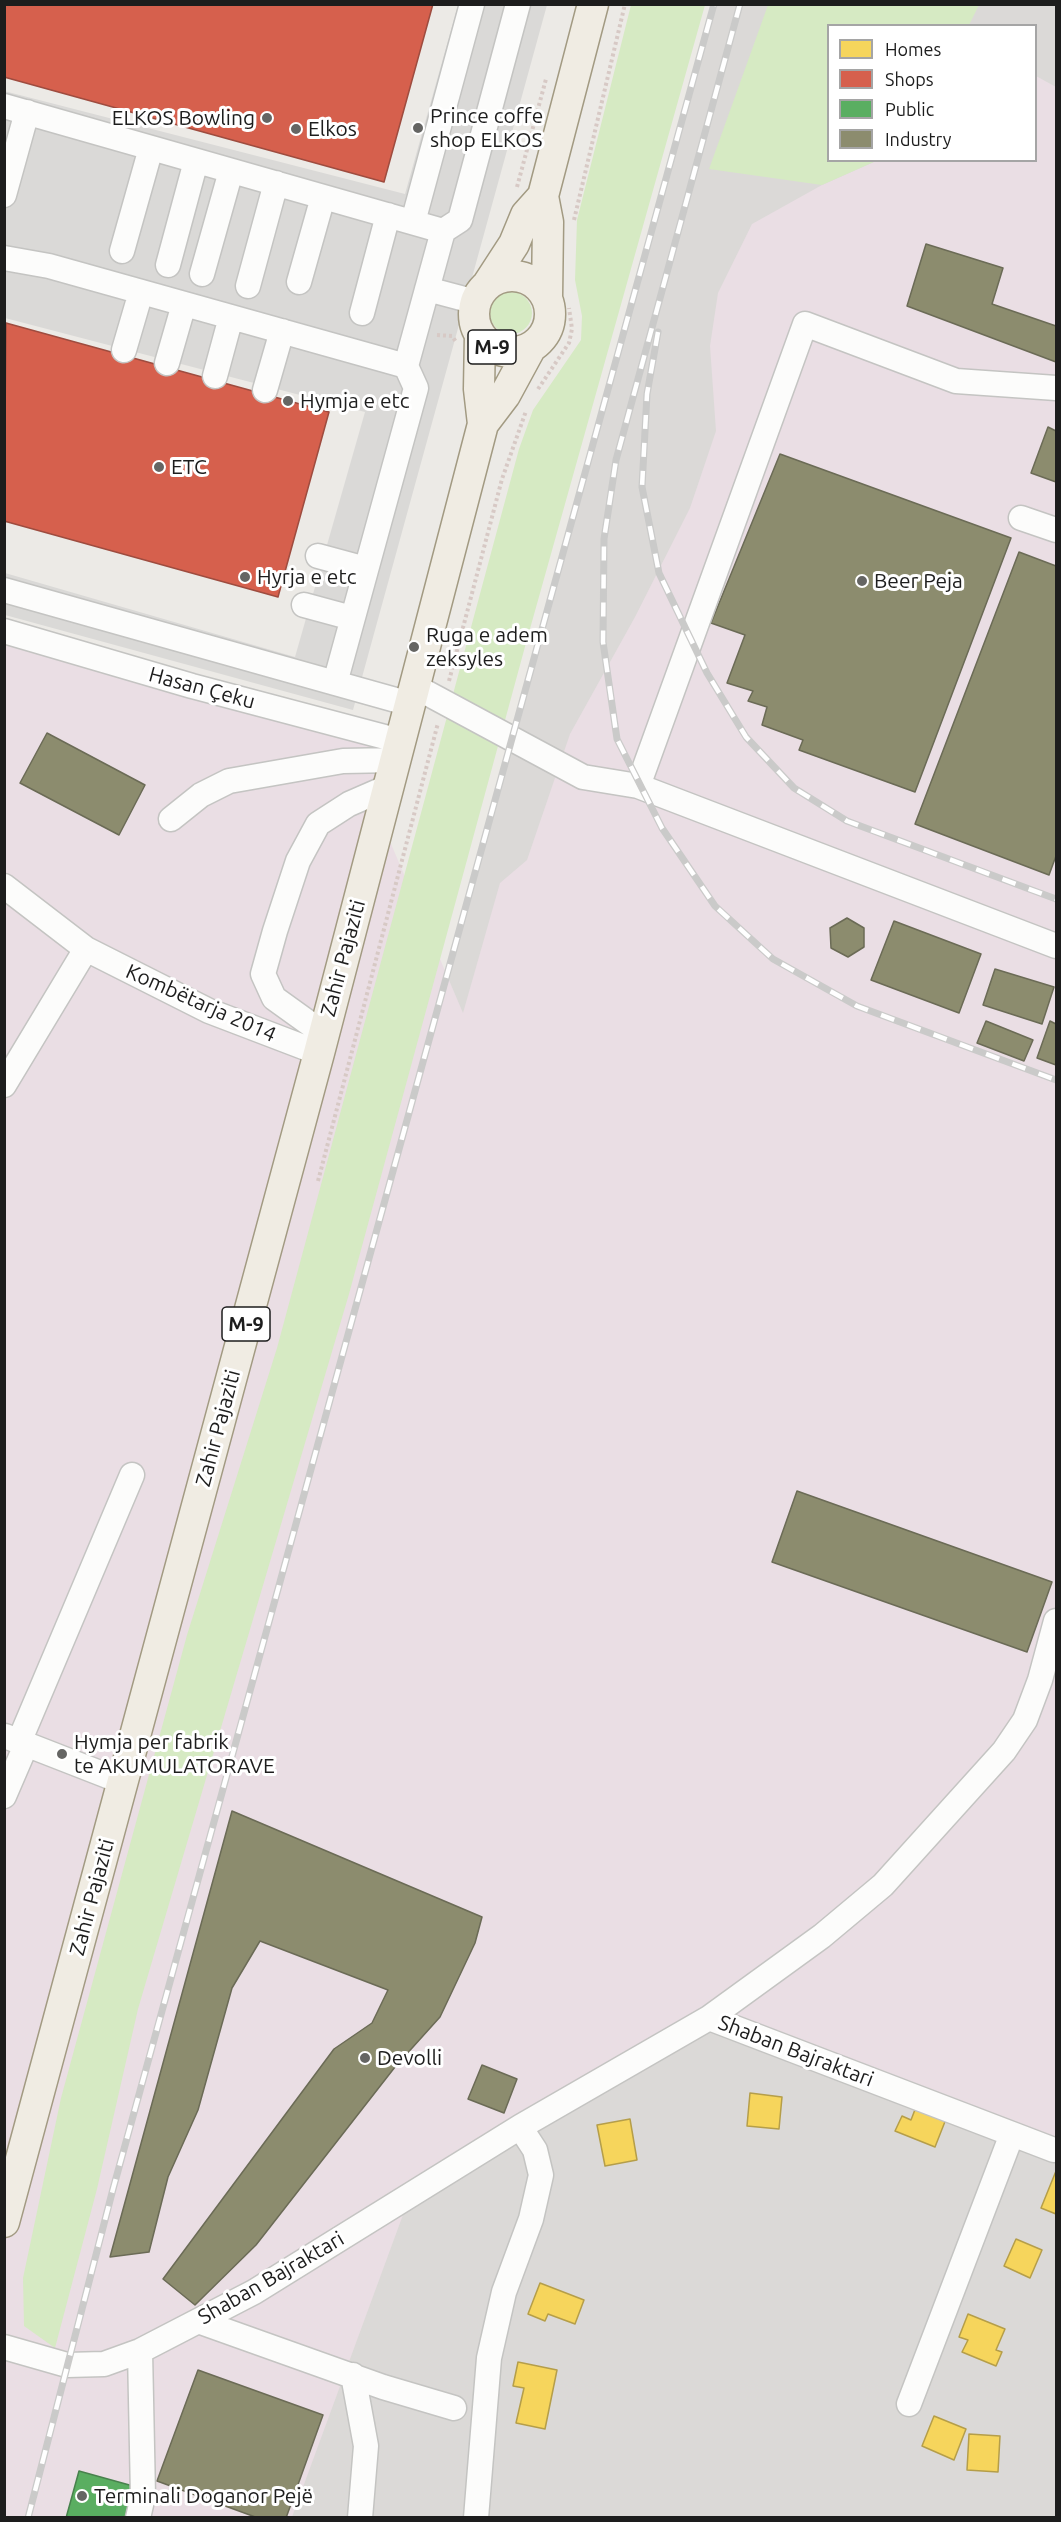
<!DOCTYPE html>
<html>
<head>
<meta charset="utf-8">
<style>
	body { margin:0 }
	#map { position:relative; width:1061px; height:2522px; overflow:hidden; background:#eceae6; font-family:Ubuntu,sans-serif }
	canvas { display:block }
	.frame { position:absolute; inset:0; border:6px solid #1d1d1d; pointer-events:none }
	.legend { position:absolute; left:827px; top:24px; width:210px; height:138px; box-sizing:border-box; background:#fff; border:2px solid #a5a5a5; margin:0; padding:8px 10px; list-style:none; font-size:18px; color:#1d1d1d }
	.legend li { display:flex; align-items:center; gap:12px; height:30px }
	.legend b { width:30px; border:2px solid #a5a5a5 }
</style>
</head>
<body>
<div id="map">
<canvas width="1061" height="2522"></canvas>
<div class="frame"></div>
<ul class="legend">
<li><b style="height:16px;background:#f6d55c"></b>Homes</li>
<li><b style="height:16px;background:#d6604d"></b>Shops</li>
<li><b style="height:16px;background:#5aae61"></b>Public</li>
<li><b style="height:16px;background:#8c8c6e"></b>Industry</li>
</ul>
</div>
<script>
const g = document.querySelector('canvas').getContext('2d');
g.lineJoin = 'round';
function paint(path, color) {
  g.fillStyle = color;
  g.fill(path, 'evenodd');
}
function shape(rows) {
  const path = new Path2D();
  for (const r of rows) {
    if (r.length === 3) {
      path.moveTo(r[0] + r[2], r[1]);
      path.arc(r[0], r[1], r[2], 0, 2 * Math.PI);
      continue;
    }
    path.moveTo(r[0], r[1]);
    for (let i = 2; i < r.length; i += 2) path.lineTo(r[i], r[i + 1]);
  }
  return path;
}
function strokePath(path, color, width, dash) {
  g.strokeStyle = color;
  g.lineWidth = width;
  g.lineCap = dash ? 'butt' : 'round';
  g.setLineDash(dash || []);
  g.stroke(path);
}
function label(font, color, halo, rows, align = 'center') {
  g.font = font + ' Ubuntu,sans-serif';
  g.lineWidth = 6;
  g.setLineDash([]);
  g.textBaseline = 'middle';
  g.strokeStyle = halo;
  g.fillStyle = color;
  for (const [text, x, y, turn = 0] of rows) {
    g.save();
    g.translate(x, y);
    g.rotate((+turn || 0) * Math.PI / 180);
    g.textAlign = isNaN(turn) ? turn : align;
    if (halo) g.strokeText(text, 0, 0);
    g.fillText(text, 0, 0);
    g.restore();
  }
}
const residential = shape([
	[714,5,1056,5,1056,2517,28,2518,113,2189],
	[828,26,1036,26,1036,160,828,160]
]);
const industrial = shape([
	[1036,76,1056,87,1056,2148,709,2018,411,2193,292,2517,5,2517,4,631,400,741,380,818,463,1013,500,883,527,860,570,734,635,617,690,508,716,431,710,346,718,293,752,224,822,185,876,161,1036,160]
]);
const religious = shape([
	[458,5,547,5,353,710,5,615,5,573,295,657,365,412,5,318,4,91,405,194]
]);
const grass = shape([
	[631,5,705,5,526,643,349,1294,138,2009,97,2189,55,2348,24,2326,23,2278,61,2098,187,1635,277,1348,519,449,533,410,581,340,582,316,575,280,577,220],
	[768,5,768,4,979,5,969,25,828,26,828,160,876,161,822,185,709,169],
	[511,313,21]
]);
const homes = shape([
	[750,2093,782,2097,779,2129,747,2126,750,2093],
	[916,2107,946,2119,935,2147,895,2131,902,2116,911,2120,916,2107],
	[630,2119,637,2160,605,2166,597,2125,630,2119],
	[1056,2171,1056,2214,1041,2208,1056,2171],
	[1016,2239,1042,2250,1030,2278,1004,2266,1016,2239],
	[540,2283,584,2300,575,2324,548,2314,545,2321,528,2314,540,2283],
	[968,2314,1005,2329,996,2350,1002,2352,996,2366,962,2352,968,2340,959,2337,968,2314],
	[518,2362,557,2370,545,2429,516,2423,524,2388,513,2386,518,2362],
	[934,2416,966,2429,954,2460,922,2446,934,2416],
	[969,2434,1000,2436,998,2472,967,2470,969,2434]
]);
const shops = shape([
	[4,4,433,4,384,182,4,77,4,4],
	[6,323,329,412,278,597,4,521,6,323]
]);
const public = shape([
	[79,2471,133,2486,125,2518,66,2518,79,2471]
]);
const industry = shape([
	[926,244,1003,268,992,304,1056,326,1056,362,907,306,926,244],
	[1048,427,1056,431,1056,482,1031,473,1048,427],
	[780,454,1011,538,915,792,799,750,803,740,762,725,767,707,748,701,753,691,727,683,745,635,711,623,780,454],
	[1019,552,1056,566,1056,856,1049,875,915,824,1019,552],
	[47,733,145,785,119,835,20,783,47,733],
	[847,918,864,928,864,947,848,957,831,948,830,928,847,918],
	[894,921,981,954,959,1013,871,980,894,921],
	[995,969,1054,987,1042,1024,983,1005,995,969],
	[986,1021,1033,1040,1024,1061,977,1043,986,1021],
	[1050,1021,1056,1024,1056,1065,1037,1058,1050,1021],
	[797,1491,1052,1582,1027,1652,772,1562,797,1491],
	[232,1811,482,1917,475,1943,440,2017,395,2067,256,2245,195,2305,163,2279,334,2049,372,2023,388,1990,260,1941,232,1988,198,2110,168,2177,149,2252,110,2257,232,1811],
	[482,2065,517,2079,504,2113,468,2099,482,2065],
	[198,2370,323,2415,286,2518,258,2518,157,2481,198,2370]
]);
const path = shape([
	[517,187,546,79],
	[574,220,625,4],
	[437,335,452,336,456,342],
	[538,389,569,343,572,329,569,308],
	[449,681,502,479,526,411],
	[318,1181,438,723]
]);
const minor = shape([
	[4,106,443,231,406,366,416,388,335,683,4,590],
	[4,195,27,112],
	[413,222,472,4],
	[443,231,460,220,518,4],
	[122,251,151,148],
	[4,258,49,266,406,366],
	[168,265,196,161],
	[202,274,231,171],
	[299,282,323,197],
	[248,286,276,183],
	[427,289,476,302],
	[362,313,388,215],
	[124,350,141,292],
	[167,363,184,304],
	[215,376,231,317],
	[1056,388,956,381,805,324,638,786,1056,946],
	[265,390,282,331],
	[1021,518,1056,530],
	[318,556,366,569],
	[304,605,352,618],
	[4,631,192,686,400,741],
	[335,683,410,704],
	[414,686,583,777,638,786],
	[171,819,201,795,229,781,343,761,395,760],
	[4,886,86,949],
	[324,1034,274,998,263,974,275,931,298,861,318,824,349,804,388,787],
	[4,1085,86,949,209,1011,319,1053],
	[5,1736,123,1782],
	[19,1742,132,1475],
	[4,1796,26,1745],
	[709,2018,822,1936,883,1885,1004,1751,1025,1720,1040,1680,1056,1621],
	[198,2321,383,2387,454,2408],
	[4,2347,67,2365,104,2364,140,2351,254,2292,520,2127,709,2018,1054,2150],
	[353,2375,366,2446,360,2518],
	[909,2404,1012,2134],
	[138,2518,143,2496,140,2351],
	[476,2518,489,2358,504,2292,531,2219,541,2175,535,2150,520,2127]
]);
const major = shape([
	[512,314,38],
	[488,284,514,244,526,215,543,196],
	[547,298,548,222,543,196,593,4],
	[480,335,479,389,483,424],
	[4,2222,319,1053,483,424,505,395,531,347]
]);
const rail = shape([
	[740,4,616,460,604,539,603,642,617,739,662,828,715,906,773,959,857,1006,1056,1080],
	[658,332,647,394,642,487,659,573,707,673,746,737,794,788,847,821,1056,899],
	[28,2518,113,2189,714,4]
]);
const markers = [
	[267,118,6,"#656563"],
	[418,128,6,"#656563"],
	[296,129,6,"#656563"],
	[288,401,6,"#656563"],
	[159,467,6,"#656563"],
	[245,577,6,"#656563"],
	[862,581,6,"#656563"],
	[414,647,6,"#656563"],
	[62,1754,6,"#656563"],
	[365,2058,6,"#656563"],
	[82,2496,6,"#656563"]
];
const shields = [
	[492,347,48],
	[246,1324,48]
];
const shieldNames = [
	["M-9",492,347],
	["M-9",246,1324]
];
const poiNames = [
	["Prince coffe",430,116],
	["shop ELKOS",430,140],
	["ELKOS Bowling",255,118,"right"],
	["Elkos",308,129],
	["Hymja e etc",300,401],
	["ETC",171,467],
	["Hyrja e etc",257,577],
	["Beer Peja",874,581],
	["Ruga e adem",426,635],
	["zeksyles",426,659],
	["Hymja per fabrik",74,1742],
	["te AKUMULATORAVE",74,1766],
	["Devolli",377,2058],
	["Terminali Doganor Pejë",94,2496]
];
const streetNames = [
	["Hasan Çeku",202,688,15],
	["Zahir Pajaziti",343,958,-75],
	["Kombëtarja 2014",201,1003,24],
	["Zahir Pajaziti",218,1428,-75],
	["Zahir Pajaziti",92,1897,-75],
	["Shaban Bajraktari",796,2051,21],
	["Shaban Bajraktari",271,2278,-30]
];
paint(residential, '#dbd9d7');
paint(industrial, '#eadee4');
paint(religious, '#dad9d7');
paint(grass, '#d6eac3');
paint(homes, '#f6d55c');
strokePath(homes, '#b59e49', 1.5);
paint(shops, '#d6604d');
strokePath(shops, '#9e4c3f', 1.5);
paint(public, '#5aae61');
strokePath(public, '#48824d', 1.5);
paint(industry, '#8c8c6e');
strokePath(industry, '#6b6b56', 1.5);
strokePath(minor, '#c4c4c2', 27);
strokePath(major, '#a29a82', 33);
strokePath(path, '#d7c9c5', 4, [3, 3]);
strokePath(minor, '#fcfcfb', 24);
strokePath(major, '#f0ece3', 30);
strokePath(rail, '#cacac9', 7);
strokePath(rail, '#fff', 4.5, [14]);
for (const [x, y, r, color] of markers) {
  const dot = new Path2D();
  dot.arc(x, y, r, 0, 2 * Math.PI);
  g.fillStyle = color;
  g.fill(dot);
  strokePath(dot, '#fff', 2);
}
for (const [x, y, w] of shields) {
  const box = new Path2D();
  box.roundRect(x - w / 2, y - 17, w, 34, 4.5);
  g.fillStyle = '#fff';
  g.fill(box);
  strokePath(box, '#1d1d1d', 1.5);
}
label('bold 20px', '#1d1d1d', null, shieldNames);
label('21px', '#1d1d1d', '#fff', poiNames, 'left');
label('21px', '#1d1d1d', '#fff', streetNames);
</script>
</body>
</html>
